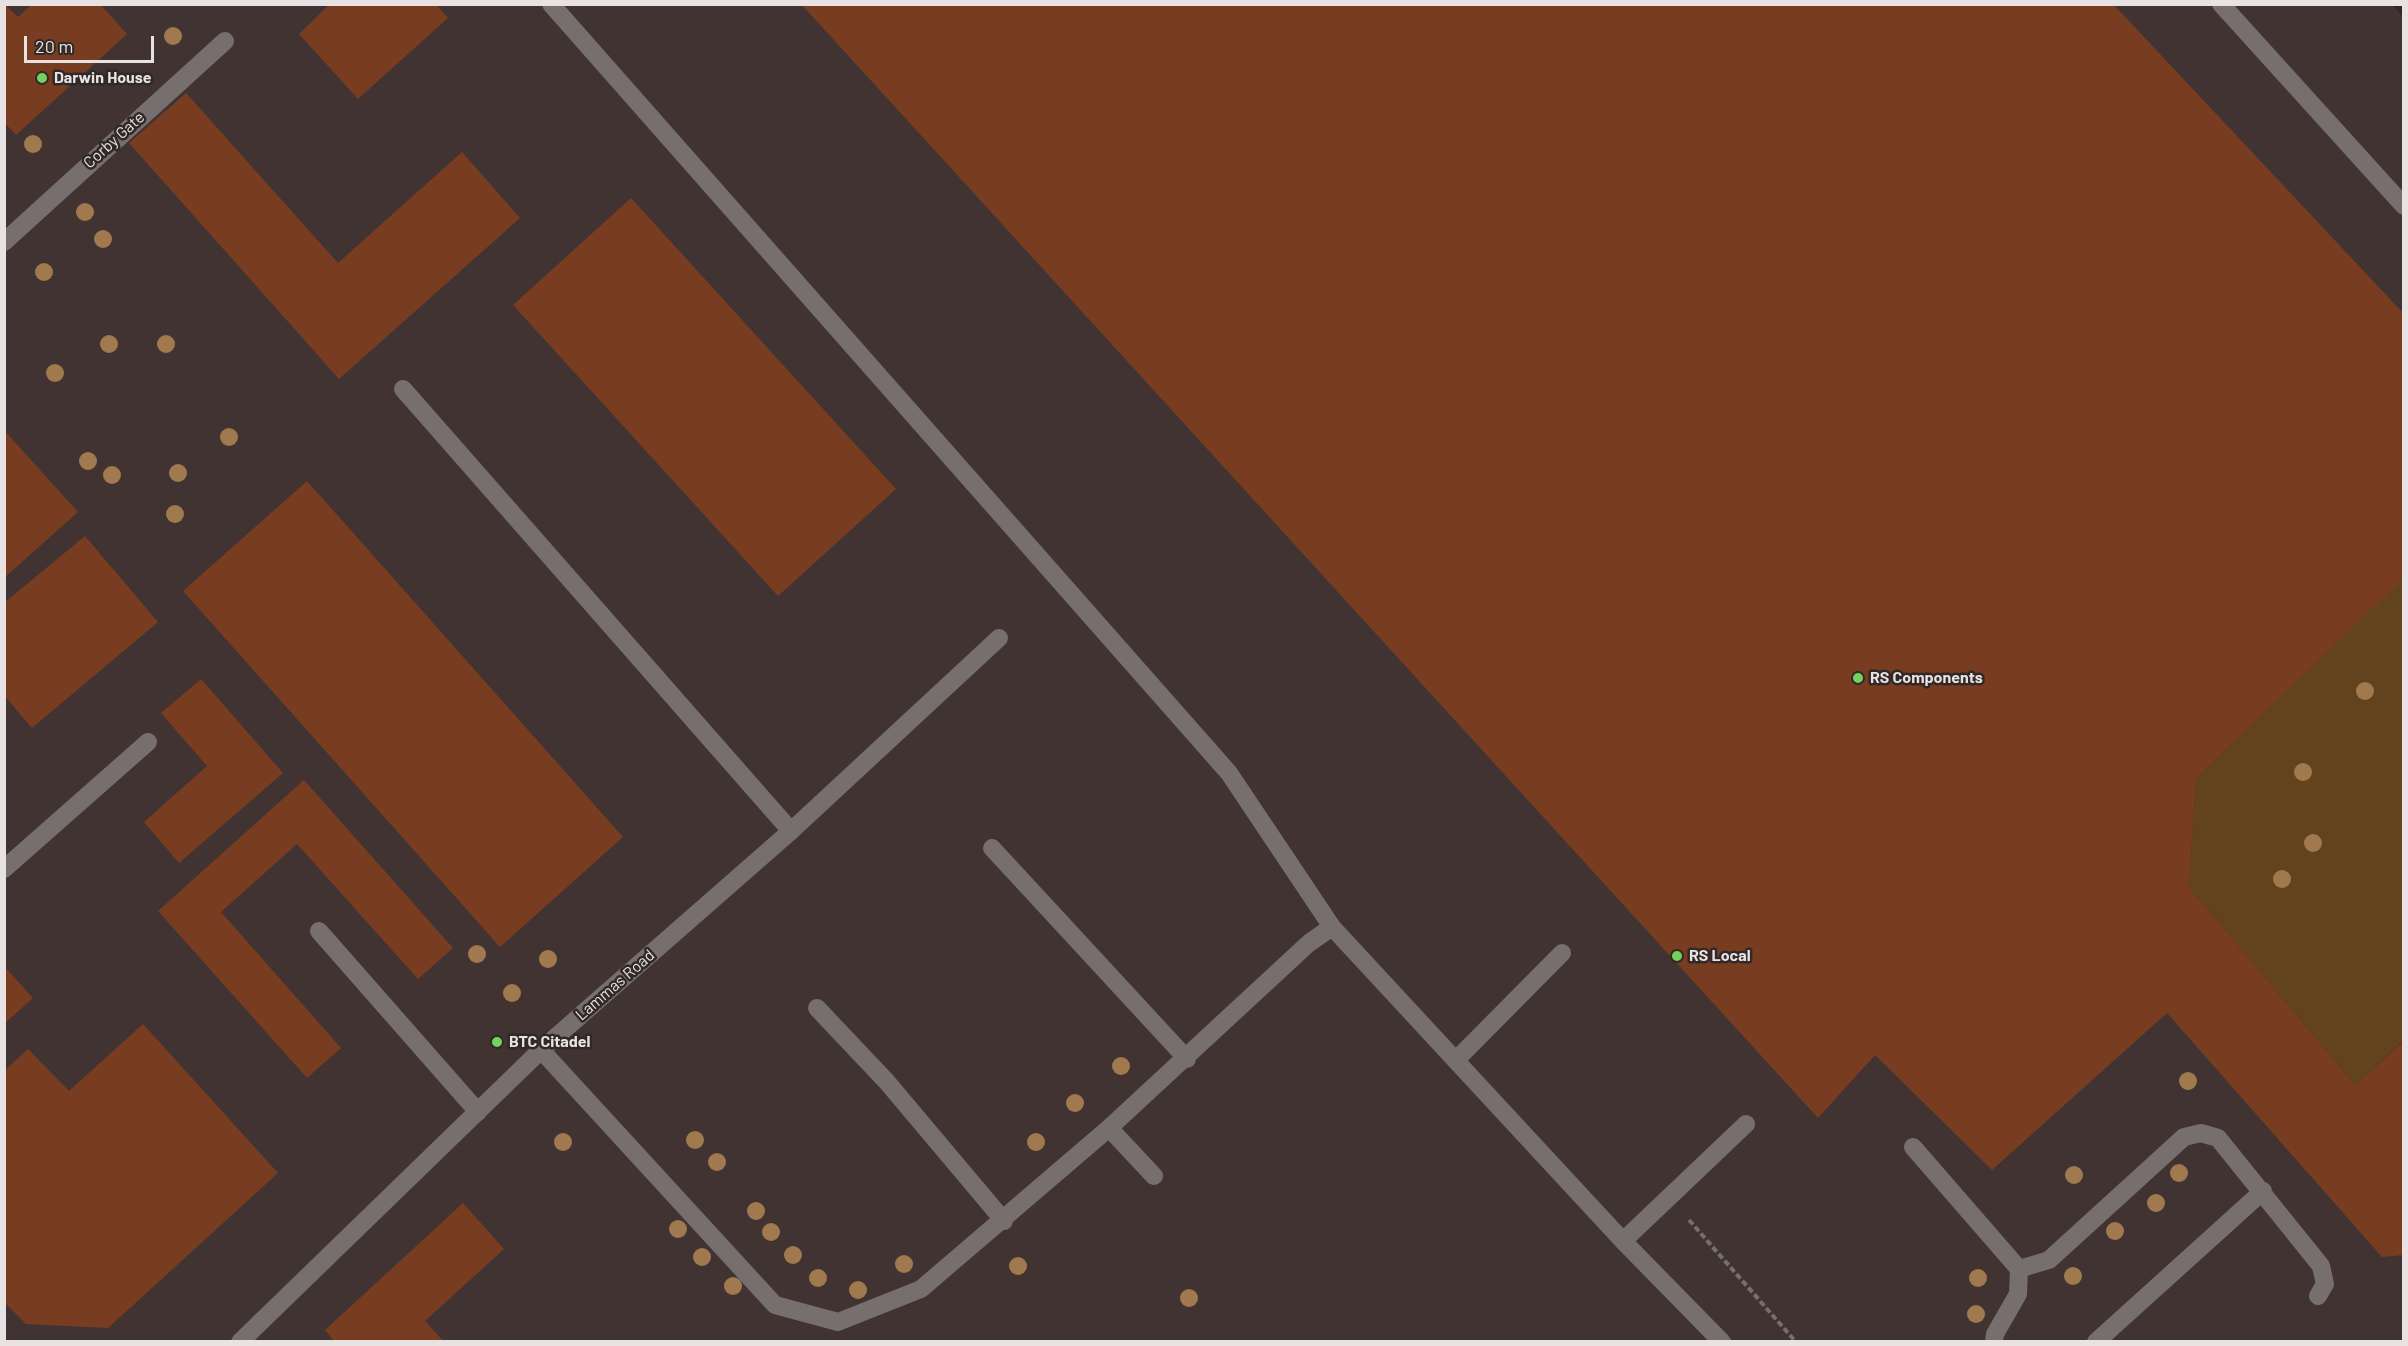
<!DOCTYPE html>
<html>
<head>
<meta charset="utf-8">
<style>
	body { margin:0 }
	#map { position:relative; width:2408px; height:1346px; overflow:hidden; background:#302928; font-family:Barlow,sans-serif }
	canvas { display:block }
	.frame { position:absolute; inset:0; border:6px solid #e8e3e2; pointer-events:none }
	.scale { position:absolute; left:24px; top:36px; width:130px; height:27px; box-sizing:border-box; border:3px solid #e8e3e2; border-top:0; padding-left:8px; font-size:18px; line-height:21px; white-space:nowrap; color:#e8e3e2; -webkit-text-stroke:4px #302928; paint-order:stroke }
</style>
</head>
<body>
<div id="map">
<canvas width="2408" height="1346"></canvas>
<div class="frame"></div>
<div class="scale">20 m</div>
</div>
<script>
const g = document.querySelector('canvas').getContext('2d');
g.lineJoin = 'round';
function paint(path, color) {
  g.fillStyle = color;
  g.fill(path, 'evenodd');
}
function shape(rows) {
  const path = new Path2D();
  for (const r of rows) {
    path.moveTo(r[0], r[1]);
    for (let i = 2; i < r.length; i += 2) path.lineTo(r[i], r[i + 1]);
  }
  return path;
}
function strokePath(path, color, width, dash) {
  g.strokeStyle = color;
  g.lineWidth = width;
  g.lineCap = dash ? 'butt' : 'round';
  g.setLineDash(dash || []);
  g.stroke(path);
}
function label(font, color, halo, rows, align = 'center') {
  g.font = font + ' Barlow,sans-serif';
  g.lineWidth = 5;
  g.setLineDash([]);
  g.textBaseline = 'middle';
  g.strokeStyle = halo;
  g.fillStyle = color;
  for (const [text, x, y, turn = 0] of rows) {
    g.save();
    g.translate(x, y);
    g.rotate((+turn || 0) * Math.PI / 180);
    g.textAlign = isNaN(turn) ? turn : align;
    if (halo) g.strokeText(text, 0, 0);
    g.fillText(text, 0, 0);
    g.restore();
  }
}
const built = shape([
	[2392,4,2403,17,2403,1341,5,1342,5,5]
]);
const green = shape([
	[2403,578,2403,1041,2355,1085,2189,887,2196,778]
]);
const building = shape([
	[4,4,18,17,32,4,100,4,127,34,16,135,4,122],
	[330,4,436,4,448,18,358,99,299,34],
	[802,5,2114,5,2404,314,2404,578,2196,778,2189,887,2355,1085,2404,1041,2404,1255,2382,1257,2167,1013,1992,1170,1875,1055,1818,1118],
	[186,93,338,263,462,152,520,218,339,379,129,143],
	[631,198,896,489,778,596,513,305],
	[4,430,78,512,4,578],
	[307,481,623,837,500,947,183,591],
	[85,536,158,622,32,728,4,695,4,603],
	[201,679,283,773,179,863,144,822,207,766,161,713],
	[304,780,453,948,418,979,297,844,221,912,341,1048,307,1078,158,911],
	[4,966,33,998,4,1024],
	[143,1024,278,1173,108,1328,26,1324,4,1302,4,1071,28,1049,69,1091],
	[463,1203,504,1249,425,1321,444,1342,335,1342,325,1330]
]);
const path = shape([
	[1689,1220,1796,1342]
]);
const minor = shape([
	[551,4,1229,773,1332,927],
	[2221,4,2404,206],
	[4,242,225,41],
	[403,389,791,831],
	[992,848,1187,1059],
	[4,869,148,742],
	[319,931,478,1112],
	[817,1008,887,1082,1004,1221],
	[541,1050,775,1305,838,1322,921,1289,1109,1128,1309,943,1332,927,1623,1241,1722,1342],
	[1456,1060,1562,953],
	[1109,1128,1154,1176],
	[1913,1147,2019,1269,2018,1294,1995,1334,1994,1342],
	[1623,1241,1746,1124],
	[2019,1269,2049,1260,2184,1137,2201,1133,2218,1138,2321,1266,2325,1284,2318,1296],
	[240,1342,541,1050,791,831,999,638],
	[2096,1342,2263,1191]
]);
const trees = [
	[173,36],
	[33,144],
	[85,212],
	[103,239],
	[44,272],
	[109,344],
	[166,344],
	[55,373],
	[229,437],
	[88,461],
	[178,473],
	[112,475],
	[175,514],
	[2365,691],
	[2303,772],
	[2313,843],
	[2282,879],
	[477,954],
	[548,959],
	[512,993],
	[1121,1066],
	[2188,1081],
	[1075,1103],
	[695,1140],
	[563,1142],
	[1036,1142],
	[717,1162],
	[2179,1173],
	[2074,1175],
	[2156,1203],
	[756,1211],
	[678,1229],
	[2115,1231],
	[771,1232],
	[793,1255],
	[702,1257],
	[904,1264],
	[1018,1266],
	[2073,1276],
	[818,1278],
	[1978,1278],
	[733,1286],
	[858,1290],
	[1189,1298],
	[1976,1314]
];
const markers = [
	[42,78,6,"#73d25c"],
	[1858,678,6,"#73d25c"],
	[1677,956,6,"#73d25c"],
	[497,1042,6,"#73d25c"]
];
const poiNames = [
	["Darwin House",54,78],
	["RS Components",1870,678],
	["RS Local",1689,956],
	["BTC Citadel",509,1042]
];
const streetNames = [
	["Corby Gate",114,140,-42],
	["Lammas Road",615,985,-41]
];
paint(built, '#403332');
paint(green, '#63431d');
paint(building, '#783d21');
strokePath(path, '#756f6e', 4, [6, 3]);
strokePath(minor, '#776e6e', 18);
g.fillStyle = '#a1794e';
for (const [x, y] of trees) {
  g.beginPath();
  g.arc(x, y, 9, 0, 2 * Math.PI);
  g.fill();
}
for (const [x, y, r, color] of markers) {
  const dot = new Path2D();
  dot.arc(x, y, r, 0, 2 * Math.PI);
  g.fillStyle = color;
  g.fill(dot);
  strokePath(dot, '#302928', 2);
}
label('bold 16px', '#e8e3e2', '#302928', poiNames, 'left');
label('16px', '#e8e3e2', '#302928', streetNames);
</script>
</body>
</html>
